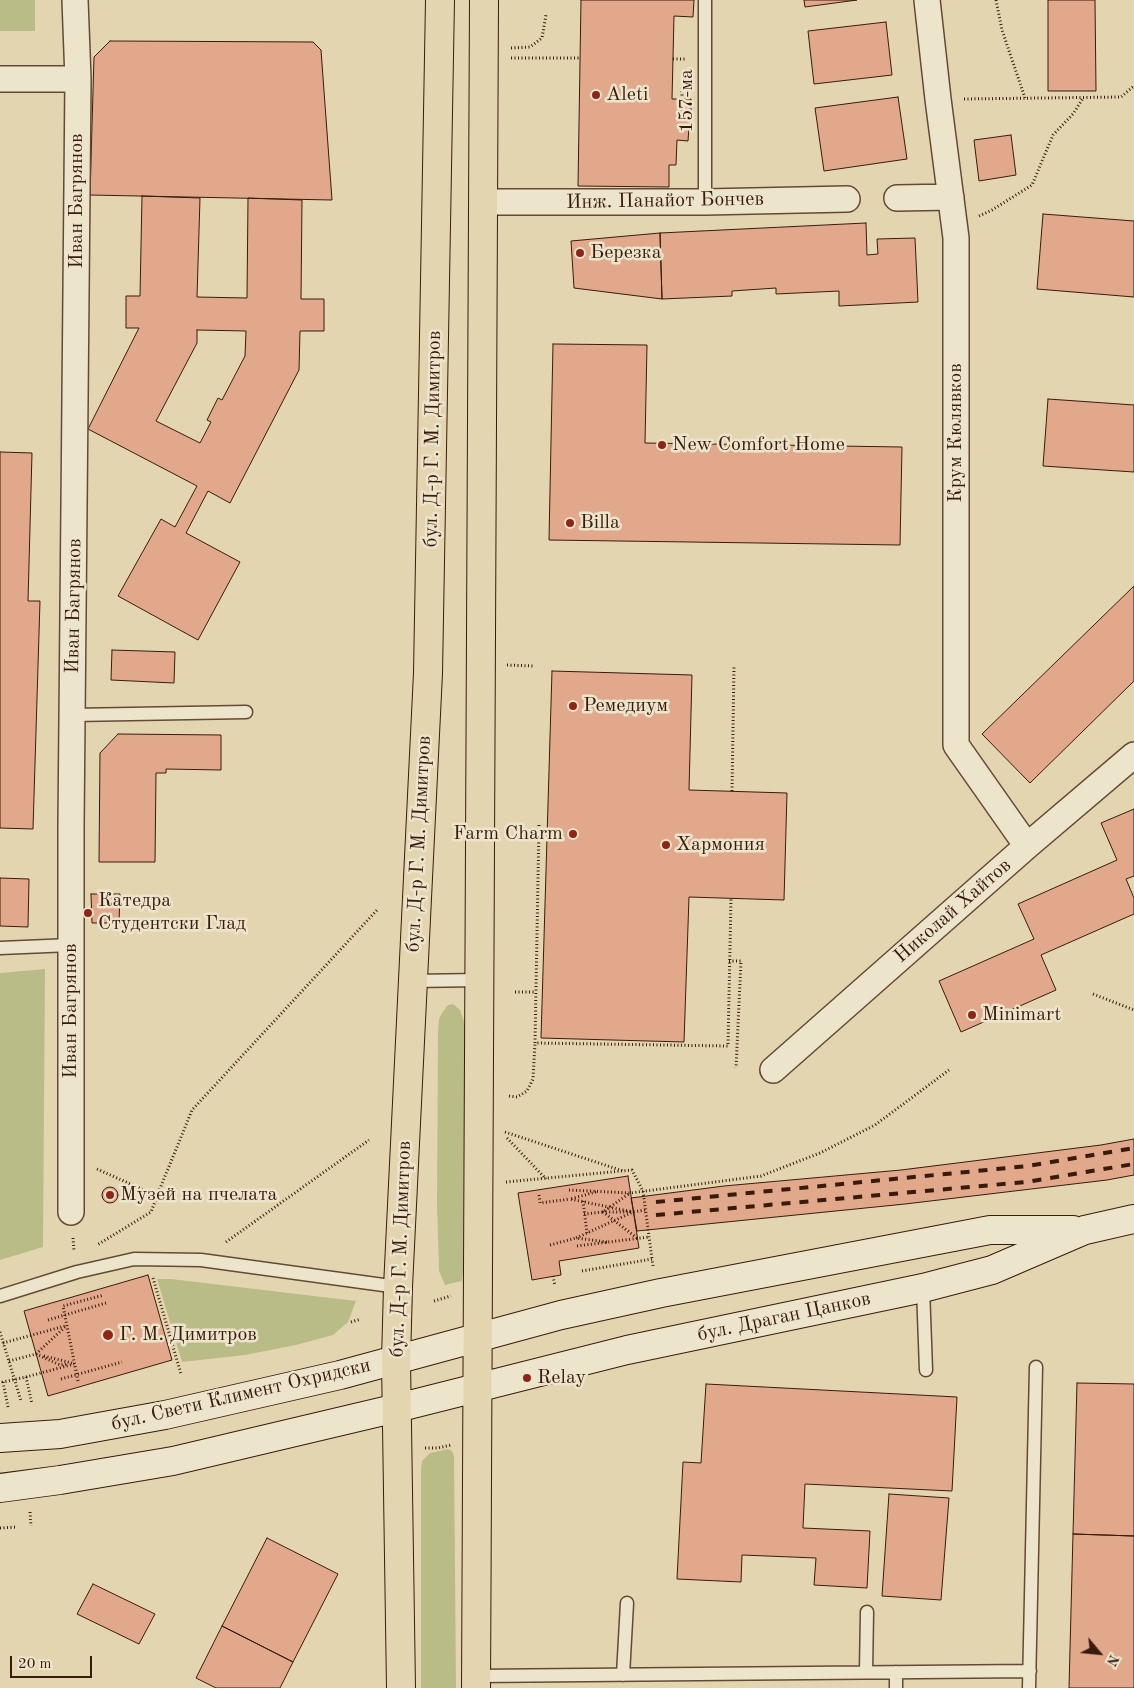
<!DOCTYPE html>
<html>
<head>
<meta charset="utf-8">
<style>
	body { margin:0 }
	#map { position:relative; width:1134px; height:1688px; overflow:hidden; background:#e4d5b1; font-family:"Old Standard TT",serif }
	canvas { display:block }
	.north { position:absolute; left:1074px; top:1628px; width:50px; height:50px; -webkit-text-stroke:4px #ede4cc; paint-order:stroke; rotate:118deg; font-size:14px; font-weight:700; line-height:20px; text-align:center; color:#391b0c }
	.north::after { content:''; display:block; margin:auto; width:18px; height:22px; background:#391b0c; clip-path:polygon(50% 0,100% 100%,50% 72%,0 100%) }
	.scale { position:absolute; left:10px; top:1656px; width:82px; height:22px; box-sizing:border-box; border:2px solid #391b0c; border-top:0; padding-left:6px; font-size:15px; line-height:18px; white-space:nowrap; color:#391b0c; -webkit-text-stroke:4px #ede4cc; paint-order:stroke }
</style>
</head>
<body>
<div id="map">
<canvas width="1134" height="1688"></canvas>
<div class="north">N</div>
<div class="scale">20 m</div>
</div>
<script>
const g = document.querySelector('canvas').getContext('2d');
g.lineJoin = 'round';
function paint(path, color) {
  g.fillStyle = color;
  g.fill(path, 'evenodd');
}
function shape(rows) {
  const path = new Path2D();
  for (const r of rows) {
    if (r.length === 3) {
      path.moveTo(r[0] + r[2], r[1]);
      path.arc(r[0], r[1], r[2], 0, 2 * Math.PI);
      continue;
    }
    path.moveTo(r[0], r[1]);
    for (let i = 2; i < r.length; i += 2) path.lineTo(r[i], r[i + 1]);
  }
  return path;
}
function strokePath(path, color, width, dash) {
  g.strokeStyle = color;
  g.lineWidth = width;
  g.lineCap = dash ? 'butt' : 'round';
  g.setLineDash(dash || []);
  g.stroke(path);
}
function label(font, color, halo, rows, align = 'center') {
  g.font = font + ' "Old Standard TT",serif';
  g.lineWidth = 5;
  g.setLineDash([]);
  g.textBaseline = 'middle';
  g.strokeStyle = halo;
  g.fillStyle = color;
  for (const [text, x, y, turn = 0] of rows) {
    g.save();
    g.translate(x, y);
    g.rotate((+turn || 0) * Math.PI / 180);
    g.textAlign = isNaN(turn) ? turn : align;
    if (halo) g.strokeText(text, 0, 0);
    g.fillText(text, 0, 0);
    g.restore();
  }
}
const green = shape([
	[0,0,35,0,35,31,0,31],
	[45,969,43,1247,0,1260,0,973],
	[453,1004,460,1010,465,1024,463,1271,462,1281,445,1285,439,1271,437,1204,438,1032,439,1019,442,1013,448,1005],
	[157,1279,171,1279,356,1301,348,1322,333,1335,296,1345,245,1355,182,1362],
	[448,1449,452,1451,454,1456,456,1688,421,1688,421,1468,422,1461,430,1453]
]);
const building = shape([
	[581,0,694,0,693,17,674,16,672,99,691,99,691,127,689,127,688,141,677,140,676,165,669,165,669,187,578,186,581,0],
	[804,0,857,0,805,7,804,0],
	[1048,0,1095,0,1096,91,1048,91,1048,0],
	[886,22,892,75,814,84,808,31,886,22],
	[110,41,313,42,321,50,332,200,90,195,94,57,110,41],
	[898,97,907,159,824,171,815,108,898,97],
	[1011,135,1016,175,979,181,974,140,1011,135],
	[142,196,200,198,197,297,247,298,248,198,302,200,301,299,324,299,324,331,300,331,299,370,230,503,208,491,186,533,240,562,198,640,118,596,161,519,175,527,197,486,88,429,139,328,126,328,126,296,140,296,142,196],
	[197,330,246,331,245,356,222,400,218,398,207,420,211,422,200,443,156,421,197,343,197,330],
	[1043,214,1134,221,1134,297,1037,289,1043,214],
	[866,223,867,255,878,254,877,239,915,238,918,302,839,306,839,291,776,294,776,288,732,291,732,296,662,299,660,233,866,223],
	[660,233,662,299,574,288,571,241,660,233],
	[553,344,647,345,645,443,902,447,900,545,549,540,553,344],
	[1048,399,1134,405,1134,472,1043,466,1048,399],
	[0,452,32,453,28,601,40,601,33,829,0,828,0,452],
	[1134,586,1134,681,1030,783,982,734,1134,586],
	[112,650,175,652,174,683,111,680,112,650],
	[552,671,692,675,689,790,787,793,784,900,689,897,684,1042,541,1038,552,671],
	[118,734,221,735,221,770,166,769,166,773,156,773,155,862,99,862,100,753,118,734],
	[1134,809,1134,876,1126,879,1134,898,1134,914,1041,955,1056,990,961,1032,939,981,1034,939,1018,904,1117,860,1101,823,1134,809],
	[0,878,29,879,28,927,0,926,0,878],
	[91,894,120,894,119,923,92,923,91,894],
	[1134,1139,1134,1175,1107,1180,905,1204,637,1231,631,1198,724,1186,901,1170,1101,1145,1134,1139],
	[628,1176,639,1248,559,1261,561,1275,532,1280,518,1193,628,1176],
	[110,1195,8],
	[148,1275,172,1360,48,1396,24,1311,148,1275],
	[1077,1383,1134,1384,1134,1536,1073,1534,1077,1383],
	[706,1384,957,1397,952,1491,805,1484,803,1528,870,1531,867,1588,814,1585,816,1558,742,1555,741,1582,677,1579,683,1462,701,1463,706,1384],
	[889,1494,949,1498,941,1600,882,1596,889,1494],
	[1073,1534,1134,1536,1134,1688,1069,1688,1073,1534],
	[267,1538,338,1574,293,1662,222,1626,267,1538],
	[93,1584,155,1614,139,1644,77,1614,93,1584],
	[222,1626,293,1662,280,1688,216,1688,196,1678,222,1626]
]);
const path = shape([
	[996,0,1002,30,1025,98],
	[511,48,530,47,542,38,546,15],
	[511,58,580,58],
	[673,59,685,59],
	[682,99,682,85],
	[964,99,1121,97,1134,86],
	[979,216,992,210,1032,185,1053,135,1073,114,1083,98],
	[507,665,534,666],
	[732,791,734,666],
	[539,825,535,1043,728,1046,731,898],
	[729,961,741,961,736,1068],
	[515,992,536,992],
	[1093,994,1134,1010],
	[509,1096,517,1097,527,1091,533,1079,535,1043],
	[505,1132,623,1171],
	[507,1138,546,1179],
	[97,1169,157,1196,151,1212,97,1245],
	[506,1182,632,1170,643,1191,652,1259],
	[569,1190,630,1193,761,1176,820,1153,875,1125,949,1070],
	[596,1192,570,1199,633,1212],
	[539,1195,540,1203,570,1199],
	[157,1196,192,1110,378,909],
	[583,1201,587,1233],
	[584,1214,603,1212,630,1193],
	[73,1238,74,1251],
	[637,1238,603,1212,633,1212,645,1210],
	[226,1242,369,1140],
	[607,1242,576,1238,633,1212],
	[550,1245,576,1238],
	[577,1246,649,1237],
	[582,1271,652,1259,653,1266],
	[553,1276,555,1286],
	[153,1278,181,1374],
	[434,1301,451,1296],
	[48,1320,106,1303],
	[351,1322,361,1319],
	[0,1332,21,1401],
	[3,1343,65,1326],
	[36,1354,60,1365,66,1364],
	[44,1356,72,1363],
	[9,1361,36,1354,66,1326],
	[26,1377,74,1364],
	[61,1379,122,1362],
	[78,1381,63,1306,104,1295],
	[8,1407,3,1382,26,1377,32,1404],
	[425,1448,438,1448,451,1445],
	[30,1512,31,1526],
	[0,1528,17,1527]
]);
const lane = shape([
	[705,202,705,0],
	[73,715,246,712],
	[0,948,71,945],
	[412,981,480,980],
	[923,1288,926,1370],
	[0,1296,77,1272,134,1259,201,1260,398,1287],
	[866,1672,867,1612],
	[623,1675,627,1603],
	[476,1676,1030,1671],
	[896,1688,896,1672],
	[1029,1688,1036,1367]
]);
const street = shape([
	[927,0,938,99,956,238,956,745,1027,846],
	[0,79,78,79],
	[897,198,951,197],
	[483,202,705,202,847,199],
	[773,1070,1027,846,1134,755],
	[71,1212,71,825,78,79,75,0]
]);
const secondary = shape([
	[0,1438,60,1434,165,1415,340,1375,561,1315,661,1293,990,1230,1073,1230],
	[0,1488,60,1480,173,1461,397,1408,627,1350,923,1288,992,1270,1085,1230,1134,1219]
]);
const primary = shape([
	[401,1688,396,1360,398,1287,428,673,440,0],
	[476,1688,484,0]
]);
const rail = shape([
	[656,1202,1028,1166,1134,1148],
	[656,1215,1026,1182,1134,1164]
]);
const markers = [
	[596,95,5,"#8f2418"],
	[580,253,5,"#8f2418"],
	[662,445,5,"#8f2418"],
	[570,523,5,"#8f2418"],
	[573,706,5,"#8f2418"],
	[573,834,5,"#8f2418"],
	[666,845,5,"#8f2418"],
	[88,913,5,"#8f2418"],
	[972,1015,5,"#8f2418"],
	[110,1195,5,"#8f2418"],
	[108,1335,6,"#8f2418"],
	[527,1378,5,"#8f2418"]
];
const poiNames = [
	["Aleti",606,95],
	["Березка",590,253],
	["New Comfort Home",672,445],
	["Billa",580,523],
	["Ремедиум",583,706],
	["Farm Charm",563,834,"right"],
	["Хармония",676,845],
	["Катедра",98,901],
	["Студентски Глад",98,924],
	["Minimart",982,1015],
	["Музей на пчелата",120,1195],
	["Г. М. Димитров",119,1335],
	["Relay",537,1378]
];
const streetNames = [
	["157-ма",687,101,-90],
	["Иван Багрянов",77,201,-90],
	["Инж. Панайот Бончев",665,201,-1],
	["Крум Кюлявков",956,433,-90],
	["бул. Д-р Г. М. Димитров",433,439,-89],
	["Иван Багрянов",74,606,-89],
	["бул. Д-р Г. М. Димитров",419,844,-87],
	["Николай Хайтов",953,911,-41],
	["Иван Багрянов",71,1011,-90],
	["бул. Д-р Г. М. Димитров",401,1249,-88],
	["бул. Драган Цанков",784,1317,-12],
	["бул. Свети Климент Охридски",241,1395,-13]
];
paint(green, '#babc87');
paint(building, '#e2a88b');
strokePath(building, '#391b0c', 1);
strokePath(lane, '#644a35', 15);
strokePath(street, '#644a35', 28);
strokePath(secondary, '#391b0c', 30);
strokePath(primary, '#391b0c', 30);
strokePath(path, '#391b0c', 3, [1, 2.5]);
strokePath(lane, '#ede4cc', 12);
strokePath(street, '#ede4cc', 25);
strokePath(secondary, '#ede4cc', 28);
strokePath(primary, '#e4d5b1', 28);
strokePath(rail, '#391b0c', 4, [9, 9]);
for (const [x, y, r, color] of markers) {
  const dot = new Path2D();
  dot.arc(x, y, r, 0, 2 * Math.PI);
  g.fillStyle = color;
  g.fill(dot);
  strokePath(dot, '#ede4cc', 2);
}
label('20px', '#391b0c', '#ede4cc', poiNames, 'left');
label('20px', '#391b0c', '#ede4cc', streetNames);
</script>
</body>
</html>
